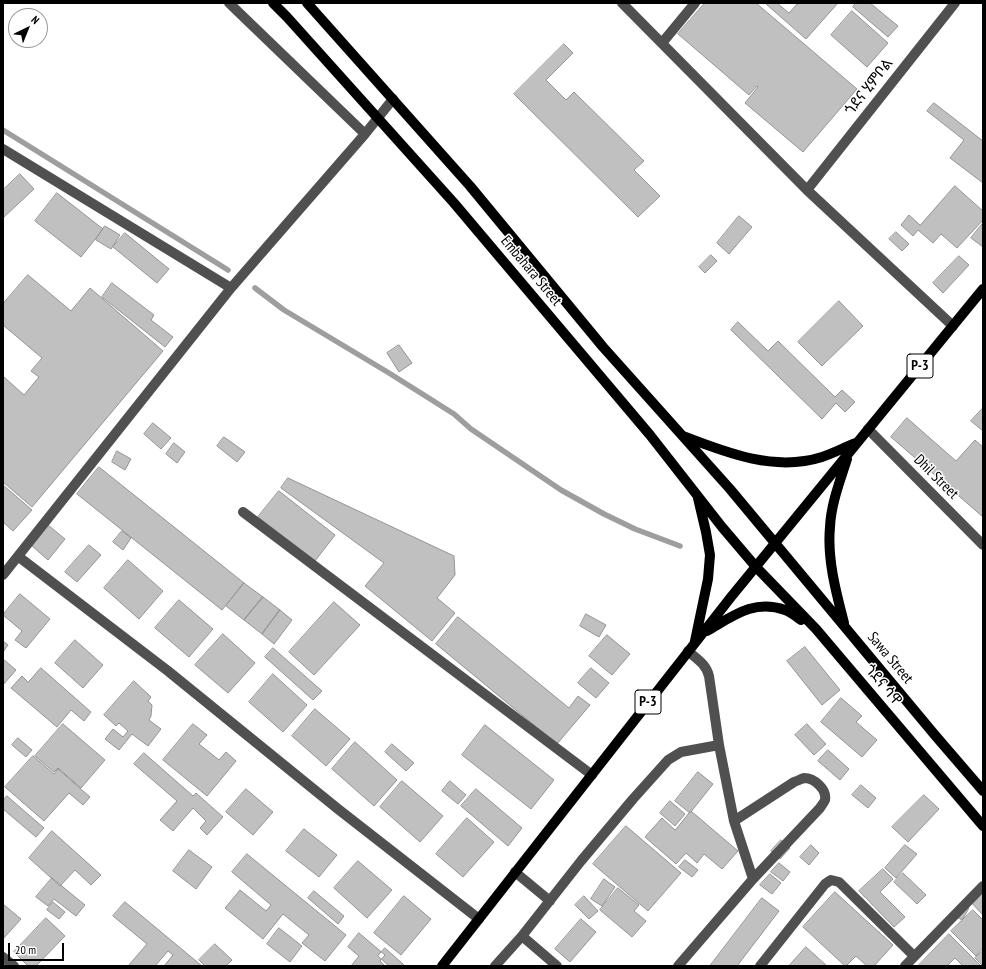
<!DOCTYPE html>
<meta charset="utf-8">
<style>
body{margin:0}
#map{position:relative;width:986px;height:969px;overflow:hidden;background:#fff;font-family:"PT Sans Narrow",sans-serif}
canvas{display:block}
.frame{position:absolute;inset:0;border:4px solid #000;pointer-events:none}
.north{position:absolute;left:8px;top:8px;width:40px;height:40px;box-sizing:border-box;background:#fff;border:1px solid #999;border-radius:50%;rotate:43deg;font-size:11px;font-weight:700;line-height:16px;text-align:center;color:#000}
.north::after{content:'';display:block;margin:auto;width:14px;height:18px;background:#000;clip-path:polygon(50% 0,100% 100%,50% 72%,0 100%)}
.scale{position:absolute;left:8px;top:943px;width:56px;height:18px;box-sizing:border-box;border:2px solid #000;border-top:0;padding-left:5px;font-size:12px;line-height:14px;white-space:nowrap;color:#000;-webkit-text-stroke:3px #fff;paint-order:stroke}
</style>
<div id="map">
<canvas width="986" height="969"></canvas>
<div class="frame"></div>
<div class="north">N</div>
<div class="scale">20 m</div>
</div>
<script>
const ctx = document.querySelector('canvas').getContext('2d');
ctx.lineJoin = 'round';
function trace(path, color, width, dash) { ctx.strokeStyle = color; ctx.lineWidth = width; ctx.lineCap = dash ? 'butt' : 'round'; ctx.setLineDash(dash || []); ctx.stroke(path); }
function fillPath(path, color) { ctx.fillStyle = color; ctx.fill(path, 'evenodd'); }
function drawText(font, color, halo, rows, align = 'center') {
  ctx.font = font + ' "PT Sans Narrow","Noto Sans Ethiopic",sans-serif'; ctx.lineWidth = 3; ctx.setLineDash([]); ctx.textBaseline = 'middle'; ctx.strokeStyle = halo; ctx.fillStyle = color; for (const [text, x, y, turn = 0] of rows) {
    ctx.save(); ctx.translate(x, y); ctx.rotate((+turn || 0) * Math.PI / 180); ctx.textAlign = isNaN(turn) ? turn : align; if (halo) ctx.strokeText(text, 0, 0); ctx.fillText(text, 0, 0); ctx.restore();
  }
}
const stream = new Path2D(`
 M3 130 228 270
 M255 288 284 310 389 373 454 414 471 429 561 490 604 514 635 529 680 546`);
const building = new Path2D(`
 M705 3H756L857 89 803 152 745 103 758 87 757 86 749 95 678 34Z
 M767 3H777L789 13 798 3H838L806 39 766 4Z
 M856 3H870L898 26 888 37 853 7Z
 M852 11 888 43 867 67 831 35Z
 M564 44 573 53 546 80 566 100 574 92 644 161 634 170 660 196 638 217 514 94Z
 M934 103 983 141V183L950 158 964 140 927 111Z
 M20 174 34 189 3 218V190Z
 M955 186 983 211V220L957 248 941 234 933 243 918 230 913 236 901 225 909 215 920 225Z
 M57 193 103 229 81 257 35 221Z
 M739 216 752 227 729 254 717 243Z
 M983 223V247L971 238Z
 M105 226 120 235 111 249 96 240Z
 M896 232 909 244 902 251 889 239Z
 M125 233 169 269 157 283 113 247Z
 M711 255 717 261 705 273 699 267Z
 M959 256 969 265 943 293 933 283Z
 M28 275 71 311 90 288 163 351 32 507 3 482V378L4 377 24 395 39 377 31 371 42 358 3 325V304Z
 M112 283 154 315 151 320 173 337 165 347 102 297Z
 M839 301 863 326 822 366 798 342Z
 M738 322 768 351 778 341 835 397 842 390 855 402 845 412 836 403 822 419 731 330Z
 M399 345 412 363 399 372 387 353Z
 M983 408V431L971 421Z
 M907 418 956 461 975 440 983 447V517L891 437Z
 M153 423 171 438 161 449 144 434Z
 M224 437 245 452 237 462 217 446Z
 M174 443 185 452 177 463 166 454Z
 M117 451 131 459 125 470 112 462Z
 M99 467 244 583 222 610 77 494Z
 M288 478 454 556 455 575 437 598 455 613 432 641 365 586 384 563 281 488Z
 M3 485 32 510 13 531 3 522Z
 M279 491 335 535 315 561 258 517Z
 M48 525 65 539 48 560 31 545Z
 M122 531 131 538 123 550 113 542Z
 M89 545 101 555 77 582 65 572Z
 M128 560 163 591 139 619 104 588Z
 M244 583 263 597 244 620 226 606Z
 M20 594 50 619 26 648 15 640 22 631 3 615Z
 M263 597 280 610 262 634 244 620Z
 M179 600 213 629 189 657 155 628Z
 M334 602 360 625 314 675 289 652Z
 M280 610 292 620 274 644 262 634Z
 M586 614 606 625 599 637 580 626Z
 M458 617 569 708 578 696 590 705 557 744 436 644Z
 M223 634 255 663 228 693 195 665Z
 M607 635 630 654 612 675 589 656Z
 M75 640 103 665 83 688 55 663Z
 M3 641 8 645 3 652Z
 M805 647 840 690 822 705 787 661Z
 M273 648 322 691 313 700 265 657Z
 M3 659 16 670 3 685Z
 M41 668 91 712 84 721 71 710 57 727 11 688 22 676 28 682Z
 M591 668 609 683 596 698 578 683Z
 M273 674 307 705 283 732 249 702Z
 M134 681 151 697 148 701 152 705 151 716 149 720 161 729 148 746 132 734 119 750 105 739 113 729 123 737 128 731 119 723 116 726 104 715Z
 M841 698 862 716 856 722 877 740 862 757 821 722Z
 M315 709 350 739 326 766 292 736Z
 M63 724 105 760 81 788 58 768 54 772 35 756Z
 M193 724 207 735 199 744 219 760 226 752 236 761 207 796 163 760Z
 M807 724 826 744 814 755 795 735Z
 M485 725 554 780 531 809 462 755Z
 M18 738 32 750 26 757 12 745Z
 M355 742 397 780 374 806 332 769Z
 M392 744 414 763 406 771 385 752Z
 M828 750 849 769 840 780 818 761Z
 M144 753 193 796 196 793 223 817 207 835 200 828 206 821 193 808 173 831 160 820 177 801 134 764Z
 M33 756 54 774 58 769 90 797 83 805 69 793 44 821 5 787Z
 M698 772 713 784 690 813 675 801Z
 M402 781 443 816 420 842 380 807Z
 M450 781 466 795 458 804 442 791Z
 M861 785 876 798 868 808 852 795Z
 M246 789 273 812 253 835 226 812Z
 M476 789 522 828 508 846 461 806Z
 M924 795 939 809 908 842 892 827Z
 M7 796 44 828 36 837 3 809V801Z
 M670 801 685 814 675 826 660 813Z
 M691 811 738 851 722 869 704 854 697 863 686 853 676 864 645 837 662 818 675 830Z
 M467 818 494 842 463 877 436 854Z
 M626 826 681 873 648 911 593 864Z
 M304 829 337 855 319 877 286 851Z
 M52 831 101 875 91 885 75 870 60 886 29 858Z
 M781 840 790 848 780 859 771 851Z
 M811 845 819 853 809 865 800 857Z
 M905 845 917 854 896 878 885 868Z
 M189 850 212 867 196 889 173 871Z
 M247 854 346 935 325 961 302 943 309 935 283 914 263 939 225 908 240 890 266 911 271 905 232 872Z
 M685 860 698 870 692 877 679 867Z
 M358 861 392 890 367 918 334 888Z
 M779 863 790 872 783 881 771 872Z
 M883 869 893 879 880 892 905 917 894 927 859 891Z
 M903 873 926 895 917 904 894 882Z
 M770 874 781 883 772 894 760 885Z
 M52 878 85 905 76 916 54 899 48 906 36 897Z
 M604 879 615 887 602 906 591 899Z
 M983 883V915L967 898Z
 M618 888 639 905 634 911 646 921 632 937 600 910Z
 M314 891 344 916 338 924 308 898Z
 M835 892 893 945 874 966H867L856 956 846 966H845L803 927Z
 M404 896 431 919 401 955 374 933Z
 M584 896 598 911 589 919 575 905Z
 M762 898 779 911 737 966H710Z
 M53 902 65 912 59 919 47 910Z
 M125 902 202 966H164L173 955 168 951 155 966H128L147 944 113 916Z
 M3 904 21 919 3 939Z
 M963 904 969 908 962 920 955 916Z
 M973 910 983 920V948L976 956 951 931Z
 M46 918 65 936 36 966H28L14 952Z
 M581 919 596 932 570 962 555 949Z
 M279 928 302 946 290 962 267 944Z
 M359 933 385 955 380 961 385 966H351L359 956 348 947Z
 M949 934 981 966H963L955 958 947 966H918Z
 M215 944 232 960 226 966H205L199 960Z
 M806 947 827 966H789Z
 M385 948 404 965 403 966H389L378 956Z
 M983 951V966L975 958Z`);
const minor = new Path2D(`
 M229 3 365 134
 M622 3 807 190 953 326
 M662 43 695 3
 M3 149 231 288
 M807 190 955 3
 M868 429 983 545
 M243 512 592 775
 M19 557 168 671 338 809 479 919
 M3 575 231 288 365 134 393 99
 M688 651C697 659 706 664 709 676L719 745 734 821 753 879
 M515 872 550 901
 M522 936 557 966
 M3 957 14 966
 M495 966 522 936 581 861 633 799 668 760 681 752 719 745
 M678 966 753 879 820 808C821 806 824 803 825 800 827 789 814 778 804 778 801 779 797 781 794 782L734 821
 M760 966 825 884 831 880 839 882 914 956
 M905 966 983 886`);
const major = new Path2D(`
 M273 3 287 17 454 203 650 435 722 527 756 567 816 629 983 826
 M307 3 470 186 603 347 730 489 934 734 983 791
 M683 436C727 453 775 472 822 457 834 453 845 447 856 443
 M844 623C836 592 827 559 830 527 831 504 840 481 847 459
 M707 631C733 616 754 599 785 610 791 612 797 617 801 620
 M695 641 708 579 710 555 706 532 698 498
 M442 966 731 597 983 289`);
const shields = [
 [920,366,26],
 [648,702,26]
];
const shieldNames = [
 ["P-3",920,366],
 ["P-3",648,702]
];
const streetNames = [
 ["ጎደና ሂምቦል",869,87,-52],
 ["Embahara Street",531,271,50],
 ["Dhil Street",936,477,45],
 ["Sawa Street",890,658,50],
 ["ጎደና ሳዋ",883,685,50]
];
trace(stream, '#9e9e9e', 5.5);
fillPath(building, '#c0c0c0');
trace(building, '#949494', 1);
trace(minor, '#505050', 10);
trace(major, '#000', 10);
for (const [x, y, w] of shields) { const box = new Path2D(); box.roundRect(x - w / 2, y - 12, w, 24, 3); ctx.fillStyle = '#fff'; ctx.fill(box); trace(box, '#000', 1); }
drawText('bold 14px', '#000', null, shieldNames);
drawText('15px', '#000', '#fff', streetNames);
</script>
